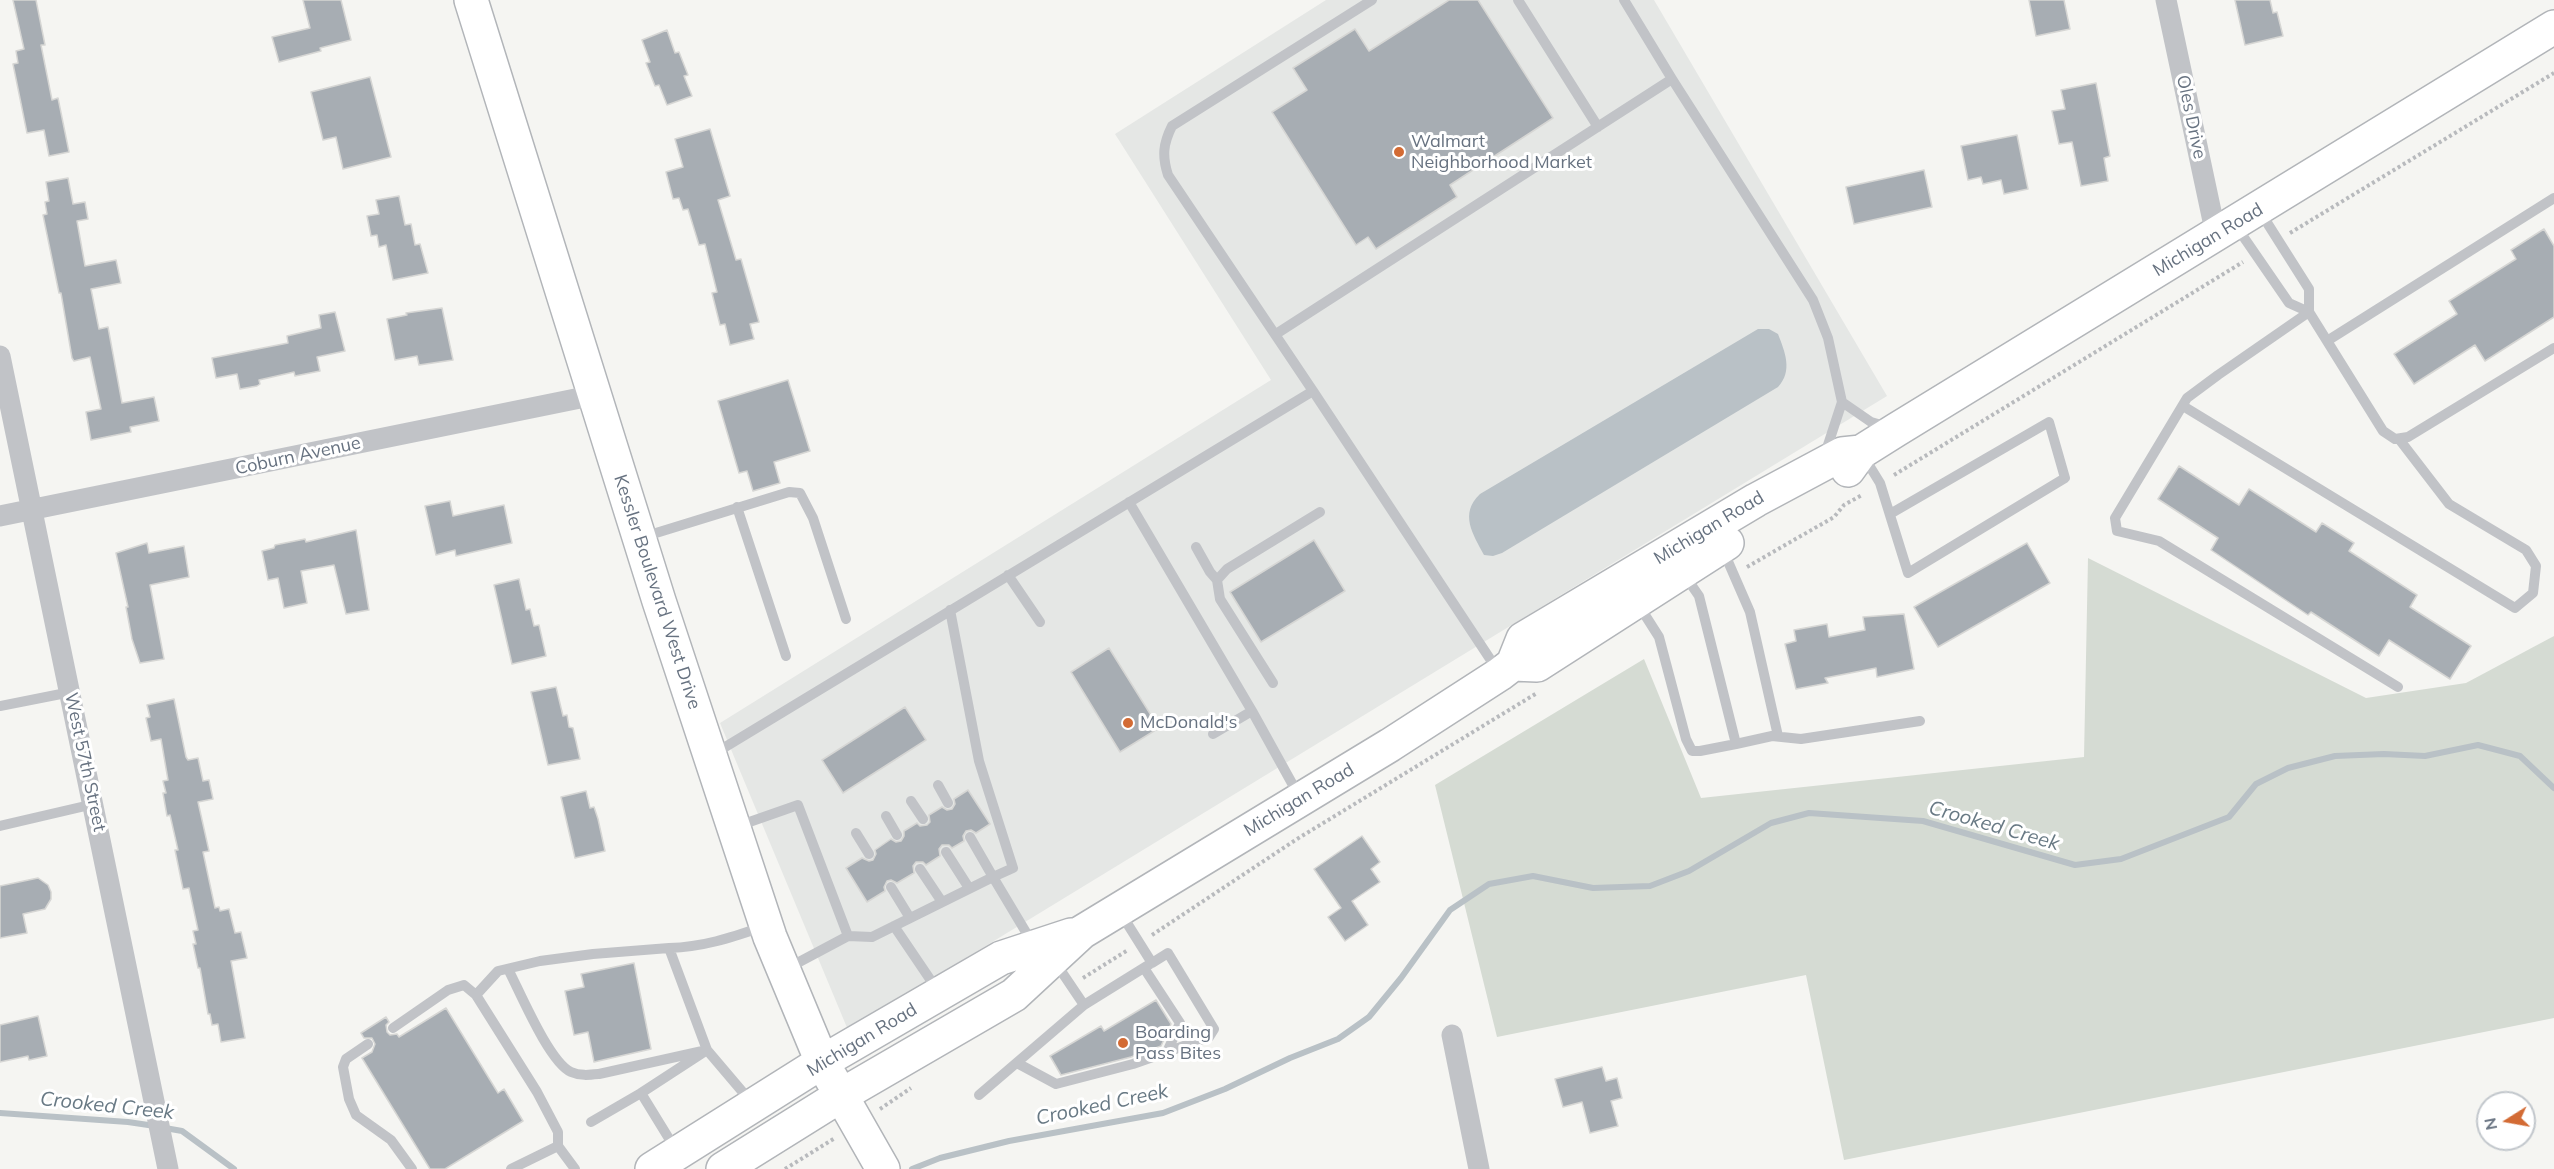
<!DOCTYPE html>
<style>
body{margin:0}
#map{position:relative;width:2554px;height:1169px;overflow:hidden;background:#f5f5f2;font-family:Mulish,sans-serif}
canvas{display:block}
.north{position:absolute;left:2476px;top:1091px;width:60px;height:60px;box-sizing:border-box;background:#fff;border:2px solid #c2c7cc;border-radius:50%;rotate:259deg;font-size:16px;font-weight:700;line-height:24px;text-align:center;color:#677280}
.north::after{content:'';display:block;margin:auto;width:21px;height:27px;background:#d36b34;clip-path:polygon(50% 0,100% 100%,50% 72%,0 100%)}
</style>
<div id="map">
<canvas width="2554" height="1169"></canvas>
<div class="north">N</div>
</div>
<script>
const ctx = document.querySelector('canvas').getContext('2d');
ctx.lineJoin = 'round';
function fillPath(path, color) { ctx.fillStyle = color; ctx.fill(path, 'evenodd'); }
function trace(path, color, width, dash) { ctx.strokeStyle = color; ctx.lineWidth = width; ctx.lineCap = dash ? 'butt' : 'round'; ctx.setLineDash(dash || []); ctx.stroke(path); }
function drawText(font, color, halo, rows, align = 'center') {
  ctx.font = font + ' Mulish,sans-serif'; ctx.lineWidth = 6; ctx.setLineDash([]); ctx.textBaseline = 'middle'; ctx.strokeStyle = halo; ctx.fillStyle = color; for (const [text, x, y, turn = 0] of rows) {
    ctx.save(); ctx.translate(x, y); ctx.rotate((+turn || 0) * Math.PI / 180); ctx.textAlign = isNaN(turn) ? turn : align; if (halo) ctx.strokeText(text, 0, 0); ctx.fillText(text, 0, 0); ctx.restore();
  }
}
const built = new Path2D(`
 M1326 0H1654L1887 396 848 1030 720 723 1271 380 1115 134Z`);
const green = new Path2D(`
 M2088 558 2366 698 2466 683 2554 636V1018L1844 1160 1806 975 1497 1037 1435 785 1644 659 1701 798 2084 757Z`);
const water = new Path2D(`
 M1758 329H1769L1778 334C1785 352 1793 371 1778 387L1502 553 1493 556 1484 555C1473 534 1459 514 1480 494Z`);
const stream = new Path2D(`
 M0 1113 128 1122 155 1126
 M165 1128 182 1131 234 1169
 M912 1169 940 1158 1009 1141 1163 1113 1225 1089 1290 1058 1338 1039 1369 1017 1401 978 1450 910 1489 884 1533 876 1593 888 1650 886 1689 871 1771 823 1809 813 1923 821 2075 865 2121 859 2229 817 2256 784 2288 768 2335 756 2384 754 2425 756 2478 745 2520 756 2554 788`);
const building = new Path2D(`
 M13 0H36L45 45H41L52 100 58 98 69 152 49 156 44 130 27 133 13 64 18 63 16 51 24 49Z
 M303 0H341L351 40 320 48 321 51 279 62 272 37 310 28Z
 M1449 0H1478L1553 118 1450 185 1457 197 1376 249 1368 237 1356 245 1272 112 1307 90 1293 68 1355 29 1369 51Z
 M2029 0H2064L2070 29 2036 36Z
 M2235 0H2270L2273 13 2277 12 2283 36 2245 45Z
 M667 30 675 53 679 52 688 75 684 76 692 96 667 105 659 85 655 86 646 63 650 62 642 40Z
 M370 77 391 157 343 169 336 137 323 140 311 92Z
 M2096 83 2110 156 2104 158 2108 181 2081 186 2072 142 2059 144 2052 111 2065 109 2061 90Z
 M710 129 730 196 718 200 736 260 741 259 759 322 750 324 754 339 730 345 725 324 720 325 712 293 717 292 705 244 699 245 688 209 683 210 679 198 673 199 666 172 683 167 675 139Z
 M2017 135 2028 189 2004 194 2001 180 1983 184 1981 177 1968 180 1961 146Z
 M1924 170 1932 207 1854 224 1846 187Z
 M68 178 73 204 85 202 88 219 77 221 85 266 116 260 121 283 91 289 99 329 108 327 122 403 154 397 159 421 130 427 131 432 91 440 86 412 101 409 90 357 74 361 72 358 61 293H59L43 215 47 214 45 202 49 201 46 182Z
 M399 196 405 225 411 224 415 245 420 244 428 273 393 280 386 245 379 247 377 235 371 236 367 216 379 214 376 200Z
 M2544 229 2554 246V317L2485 361 2475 345 2414 384 2394 354 2457 314 2449 301 2516 259 2511 250Z
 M442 308 453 360 419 365 417 356 395 360 387 319 407 315 406 313Z
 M335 312 345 351 317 357 320 371 295 376 294 372 259 380 260 384 257 386 240 389 237 374 216 378 212 358 288 343 287 336 321 328 319 315Z
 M788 380 810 451 774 462 780 483 753 491 747 471 739 473 718 401Z
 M2179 466 2239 505 2249 489 2316 532 2322 523 2354 543 2349 551 2417 595 2410 607 2471 646 2450 679 2389 640 2379 656 2311 612 2308 615 2211 550 2218 538 2158 499Z
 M450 501 453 516 504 505 512 543 456 556 455 550 436 555 425 506Z
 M356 530 369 610 346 614 334 565 301 571 307 603 284 608 278 578 268 580 262 551 274 548 275 545 305 539 306 542Z
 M1314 540 1345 591 1261 642 1230 592Z
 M147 543 149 553 184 546 189 577 150 585 164 659 140 663 132 639 126 607H128L116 553Z
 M2027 543 2050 583 1938 647 1914 607Z
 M519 579 526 610 530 609 534 626 539 625 546 656 512 664 494 585Z
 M1904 614 1914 669 1877 677 1876 668 1825 678 1828 683 1796 689 1785 644 1796 641 1794 630 1827 624 1829 637 1865 630 1863 617Z
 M1109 648 1159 728 1120 752 1071 672Z
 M556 687 563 716 567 715 569 727 573 728 580 759 548 765 531 692Z
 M174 699 186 757 188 760 198 758 203 781 209 780 213 799 198 802 209 851 203 852 215 908 219 907 220 911 229 909 235 933 241 932 247 958 231 961 245 1038 221 1042 218 1024 212 1025 210 1014H208L200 968H198L193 944H196L193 931 198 930 189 888 183 889 175 850H178L170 815 167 816 163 793H166L163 781 168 780 161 739 151 741 146 718 150 717 147 705Z
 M905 707 926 740 843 793 822 760Z
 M968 790 990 824 976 833 971 830 966 831 963 836 964 841 952 848 949 845H942L939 849 940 856 926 865 923 862H916L913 866 914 873 897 883 891 880 887 881 884 887 885 891 867 902 846 868 862 858 869 861 873 860 876 854 875 850 891 839 896 842 901 841 904 836V831L917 823 920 826 927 825 930 822 929 815 942 807 947 810 952 809 955 804 954 799Z
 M586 791 590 808 594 807 598 819 605 851 575 858 561 797Z
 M1362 836 1380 862 1371 869 1380 882 1352 901 1368 925 1345 941 1328 917 1341 908 1314 869Z
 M38 878 48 885 51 892V899L45 909 23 914 27 933 0 938V886Z
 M634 963 651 1049 594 1062 588 1032 574 1035 565 991 584 987 581 974Z
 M1156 1000 1171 1024 1161 1046 1131 1057 1061 1075 1050 1056 1101 1026 1104 1031Z
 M446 1008 498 1093 504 1089 523 1121 445 1169H430L362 1058 372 1052 375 1044 372 1038H364L361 1033 386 1017 389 1022 386 1025 387 1032 390 1035 397 1034 399 1037Z
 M38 1016 47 1056 29 1060 28 1056 0 1062V1025Z
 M1602 1067 1606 1081 1617 1078 1622 1098 1611 1101 1618 1126 1590 1133 1582 1102 1563 1107 1555 1079Z`);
const path = new Path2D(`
 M2290 233 2554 73
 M1894 475 2243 262
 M1747 567 1834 517 1844 505 1862 495
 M1152 935 1297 839 1537 693
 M1083 978 1128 950
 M880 1109 911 1088
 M785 1169 835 1138`);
const service = new Path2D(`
 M1518 0 1598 127
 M1624 0 1672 79 1813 300 1828 338 1842 402 1825 454
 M2236 226 2289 303 2309 312V289L2259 210
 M1276 334 1672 79
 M2327 341 2554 198
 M1313 391 1168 175C1162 156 1163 144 1172 126L1372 0
 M1842 402 1871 422 1888 427
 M2183 406 2515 608 2533 593 2536 566 2526 550 2449 504 2399 439
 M1864 457 1880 483 1908 573 2065 478 2049 422 1890 514
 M1129 502 1252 711 1299 796
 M737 507 786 656
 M643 537 789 492 800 493 813 518 846 619
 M1196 547 1210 572 1217 580
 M1723 550 1750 612 1778 736
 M1008 575 1040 622
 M1638 604 1659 637 1686 739 1692 751H1700L1736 744 1699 596 1683 573
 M950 610 979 761 1013 868 993 877 970 837
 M1273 683 1220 599 1217 580 1227 569 1320 512
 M2398 687 2159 541 2117 531 2115 518 2187 398 2218 375 2309 312 2383 431 2395 439 2408 437 2554 348
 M0 706 71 692
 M1213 734 1252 711
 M1736 744 1772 736 1801 739 1920 721
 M712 755 1313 391 1498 671
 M938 785 948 803
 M911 801 923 819
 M886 816 897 835
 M0 826 94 804
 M738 826 798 805 848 936
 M856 833 869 854
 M946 852 969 888
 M920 869 942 902
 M891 887 910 918
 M1120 912 1152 963 1168 953 1214 1029 1209 1037 1167 1052
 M894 926 938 991
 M669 948C703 947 730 938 762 927
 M1055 962 1084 1005 1150 964
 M786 969 848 936 872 937 993 877 1033 944
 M476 995 498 971 540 961 593 954 669 948 707 1050 599 1074C589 1075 580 1076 571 1072 549 1062 520 992 508 969
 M393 1028 448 990 464 985 476 995 537 1092 558 1132V1146
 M368 1044 346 1059 343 1067 349 1099 356 1115 391 1140 412 1169
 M1017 1063 1056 1084 1133 1064 1167 1052 1180 1023 1144 968
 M979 1095 1084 1005
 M591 1122 641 1093
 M676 1150 641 1093 707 1050 752 1103
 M511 1169 558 1146 575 1169`);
const minor = new Path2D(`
 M2166 0 2216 235
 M0 356 168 1169
 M0 516 595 395
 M1452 1035 1479 1169`);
const primary = new Path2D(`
 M471 0 659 601 770 937 822 1062 883 1169
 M1848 470 1861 452 1896 430 2554 27
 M1513 664 1537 665 1727 543
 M652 1169 822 1062 1001 958 1071 935
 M723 1169 840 1096 1014 995 1082 932 1390 745 1500 674 1513 664 1523 639 1756 500 1842 454 1861 452`);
const markers = [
 [1399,152,6,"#d36b34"],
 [1128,723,6,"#d36b34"],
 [1123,1043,6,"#d36b34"]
];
const streetNames = [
 ["Oles Drive",2191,117,78],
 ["Michigan Road",2208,240,-31],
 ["Coburn Avenue",298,456,-12],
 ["Michigan Road",1709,528,-31],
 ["Kessler Boulevard West Drive",657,592,72],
 ["West 57th Street",85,762,78],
 ["Michigan Road",1299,800,-31],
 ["Michigan Road",862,1040,-31]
];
const poiNames = [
 ["Walmart",1411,142],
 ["Neighborhood Market",1411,163],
 ["McDonald's",1140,723],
 ["Boarding",1135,1033],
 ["Pass Bites",1135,1054]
];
const waterNames = [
 ["Crooked Creek",1994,826,16],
 ["Crooked Creek",1102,1105,-12],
 ["Crooked Creek",107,1106,6]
];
fillPath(built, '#e5e7e5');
fillPath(green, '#d5dbd3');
fillPath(water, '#b9c1c6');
trace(stream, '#b9c1c6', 6);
fillPath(building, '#a7adb3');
trace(building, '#d6d6d4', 1.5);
trace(primary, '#b2b5b9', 36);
trace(path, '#b8babd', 4, [3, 3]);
trace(service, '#c1c3c7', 10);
trace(minor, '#c1c3c7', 21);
trace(primary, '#fff', 33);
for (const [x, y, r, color] of markers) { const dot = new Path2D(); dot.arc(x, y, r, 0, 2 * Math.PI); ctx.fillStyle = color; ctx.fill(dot); trace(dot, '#fff', 2); }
drawText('18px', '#677280', '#fff', streetNames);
drawText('18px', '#677280', '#fff', poiNames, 'left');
drawText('italic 20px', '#687984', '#fff', waterNames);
</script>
